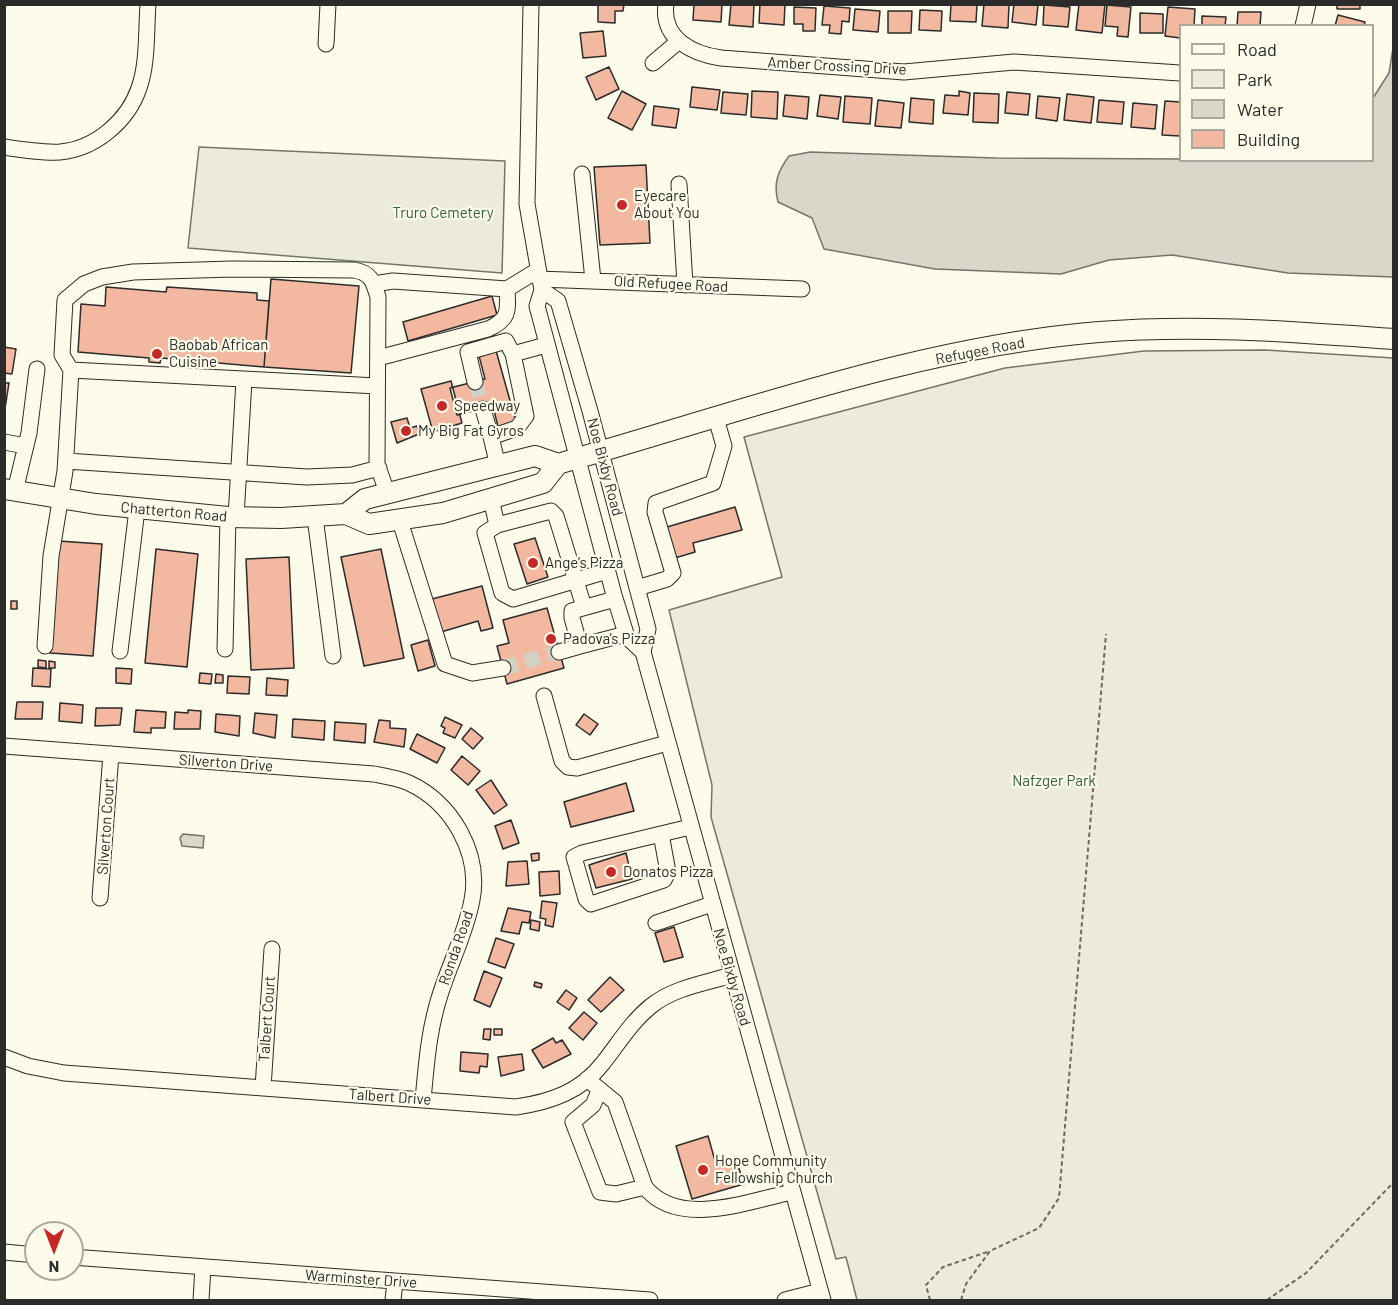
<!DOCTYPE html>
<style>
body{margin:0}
#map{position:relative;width:1398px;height:1305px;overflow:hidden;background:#fdfbea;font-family:Barlow,sans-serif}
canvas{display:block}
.frame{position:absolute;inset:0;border:6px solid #2b2b2b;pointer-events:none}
.legend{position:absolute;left:1179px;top:24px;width:195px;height:138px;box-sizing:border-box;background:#fdfbea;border:2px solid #a9a89e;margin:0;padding:8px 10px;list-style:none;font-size:18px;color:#2b2b2b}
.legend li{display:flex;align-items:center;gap:12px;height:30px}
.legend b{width:30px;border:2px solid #a9a89e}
.north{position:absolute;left:24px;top:1221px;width:60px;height:60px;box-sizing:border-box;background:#fdfbea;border:2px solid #a9a89e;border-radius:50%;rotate:180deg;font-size:16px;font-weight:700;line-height:24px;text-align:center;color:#2b2b2b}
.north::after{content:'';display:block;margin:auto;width:21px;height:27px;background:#c62828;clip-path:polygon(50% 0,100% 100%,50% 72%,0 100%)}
</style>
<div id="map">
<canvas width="1398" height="1305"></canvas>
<div class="frame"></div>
<ul class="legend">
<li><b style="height:8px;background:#fdfbea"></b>Road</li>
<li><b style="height:16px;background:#ecebdb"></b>Park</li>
<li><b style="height:16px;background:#d8d7c9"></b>Water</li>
<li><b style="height:16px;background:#f2b8a0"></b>Building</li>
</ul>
<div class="north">N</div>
</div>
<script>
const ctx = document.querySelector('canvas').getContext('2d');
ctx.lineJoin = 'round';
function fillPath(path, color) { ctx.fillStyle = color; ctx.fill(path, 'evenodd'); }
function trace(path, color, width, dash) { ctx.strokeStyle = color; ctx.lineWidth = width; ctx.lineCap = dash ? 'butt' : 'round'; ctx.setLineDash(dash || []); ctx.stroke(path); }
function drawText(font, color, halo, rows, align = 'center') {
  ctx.font = font + ' Barlow,sans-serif'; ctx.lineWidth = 4.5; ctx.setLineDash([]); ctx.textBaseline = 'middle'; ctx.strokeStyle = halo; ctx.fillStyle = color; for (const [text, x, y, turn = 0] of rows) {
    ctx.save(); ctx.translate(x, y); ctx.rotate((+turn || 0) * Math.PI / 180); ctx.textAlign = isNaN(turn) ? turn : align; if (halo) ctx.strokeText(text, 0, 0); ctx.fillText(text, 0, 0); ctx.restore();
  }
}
const green = new Path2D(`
 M199 147 505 161 502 273 188 248Z
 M1265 350 1393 358V1300H857L846 1257 836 1259 711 817 712 785 669 610 782 577 744 437 1005 368 1144 351Z`);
const water = new Path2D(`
 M1393 48V277L1288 273 1172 255 1109 260 1061 274 935 269 824 249 812 218 778 202C773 183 778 171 789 156L810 152 996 158 1372 160 1373 98 1389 73Z
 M183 834 204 836 203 848 182 846 180 838Z`);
const building = new Path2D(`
 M598 4H624L623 11H615V23L598 22Z
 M694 4H722L721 22 693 20Z
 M731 4H754L753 27 729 25Z
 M760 4H785L784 25 759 23Z
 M951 4H977L976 22 950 21Z
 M984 4H1009L1008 28 982 26Z
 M1014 4 1038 5 1036 25 1012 22Z
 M1079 4H1105L1102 33 1076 30Z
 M1337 4H1360V9H1337Z
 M1044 5 1070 7 1068 27 1043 25Z
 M1107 5 1131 7 1128 37 1117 36 1118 27 1105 26Z
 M824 6 850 8 849 22 842 21 841 34 829 33 830 25H822Z
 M794 7 816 8 815 31H803V24H794Z
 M1168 7 1195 9 1194 26H1180V38L1165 36Z
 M855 9 880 11 878 32 853 30Z
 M920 10 942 11 941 31 919 30Z
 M888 11H912L911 33H888Z
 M1238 12H1261L1260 26H1237Z
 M1140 13 1163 14V33H1140Z
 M1338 15 1365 22 1364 26H1335Z
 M1202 16 1226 17 1225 26H1202Z
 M603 31 606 56 583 58 580 33Z
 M609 67 619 89 596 100 586 77Z
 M692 87 720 90 717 110 690 107Z
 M622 91 646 104 632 130 608 118Z
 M752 91 778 92 777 119 751 117Z
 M959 91 970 93 968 115 943 113 945 95 959 96Z
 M723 92 748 94 746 115 721 113Z
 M1007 92 1030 94 1028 115 1005 113Z
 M974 93 999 94 998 123 973 122Z
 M1067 94 1094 97 1091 123 1064 120Z
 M785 95 809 97 807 119 783 116Z
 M820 95 841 97 838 119 817 116Z
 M845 96 872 98 870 124 843 122Z
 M1038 96 1060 98 1057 121 1036 118Z
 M911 98 934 100 933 124 909 122Z
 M878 100 904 103 901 128 875 126Z
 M1099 100 1124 102 1122 124 1097 122Z
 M1165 101 1180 102V136L1162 135Z
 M1133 103 1157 105 1155 129 1131 127Z
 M654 106 679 109 676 128 652 125Z
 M646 165 650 243 600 245 594 167Z
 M271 279 359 286 351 373 264 367Z
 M106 287 166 292 167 287 257 293V300L269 301 264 367 161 358 160 363 149 362V358L78 352 81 304 105 306Z
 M492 296 497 315 408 341 403 322Z
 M4 347 16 349 12 374 4 373Z
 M495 347 516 422 498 427 493 406 457 415 450 388 485 379 478 352Z
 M451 381 462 423 433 432 421 389Z
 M4 383H9L4 415Z
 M407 418 410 428 417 426 419 434 397 443 391 422Z
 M735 507 742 530 693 543 695 552 675 558 667 527Z
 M535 538 548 577 527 584 514 544Z
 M59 541 102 544 93 656 50 653Z
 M156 549 198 554 187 667 145 663Z
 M381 549 404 658 364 666 341 557Z
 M289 557 294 668 251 670 246 559Z
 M482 586 493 628 481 631 478 621 441 632 432 599Z
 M11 601H17V609H11Z
 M547 608 564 668 507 684 497 646 509 643 503 620Z
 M428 640 435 666 418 671 411 645Z
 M38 660 46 661V668L38 667Z
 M49 661 55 662V668H49Z
 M33 668 51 669 50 687 32 686Z
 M116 668 132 669 131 684 116 683Z
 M200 673 212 674 211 684 199 683Z
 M216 674 223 675V683H215Z
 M228 676 250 677 249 694 227 693Z
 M267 678 288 680 287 696 266 695Z
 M17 702H43L42 719H15Z
 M60 703 83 705 82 723 59 721Z
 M96 708H122L120 725 95 726Z
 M136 710 166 712 165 728H151V733L134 732Z
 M188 710 201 711 200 729H174L175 712 188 713Z
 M255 713 277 715 275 738 253 733Z
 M216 714 240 716 239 736 215 732Z
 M584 714 598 724 590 735 576 725Z
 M445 717 462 725 455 738 443 733 445 728 441 726Z
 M293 719 325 721 324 740 292 737Z
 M379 720 390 721V728L406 729 404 747 374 742Z
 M335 722 366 724 365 743 334 740Z
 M471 728 483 738 473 749 462 739Z
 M417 734 445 748 437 763 410 749Z
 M462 756 480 771 468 785 451 770Z
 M491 780 507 805 494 814 476 790Z
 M626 783 634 811 571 827 564 802Z
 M511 820 519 843 503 849 495 826Z
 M539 853V860L532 861 531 854Z
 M626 853 632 879 596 888 589 865Z
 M527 861 529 884 506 886 508 862Z
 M559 871 560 894 540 896 539 872Z
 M542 901 557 903 553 927 545 925 546 919 540 918Z
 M508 908 531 912 529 923 522 922 519 934 501 931Z
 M531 920 540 922 539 931 530 929Z
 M674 927 683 957 664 962 655 933Z
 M496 938 514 944 505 968 488 962Z
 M484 971 502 978 490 1007 474 1000Z
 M610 977 624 990 601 1012 588 1000Z
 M535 982 542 984 541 988 534 986Z
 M566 990 577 998 569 1010 557 1002Z
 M584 1012 597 1023 583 1040 569 1028Z
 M484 1029H491L490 1040 483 1039Z
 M494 1029H502V1035H494Z
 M553 1038 556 1043 562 1040 571 1054 543 1068 532 1050Z
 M461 1052 488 1054 487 1067 480 1066 479 1073 460 1071Z
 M522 1054 524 1070 501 1076 498 1057Z
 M708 1136 716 1164 736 1159 744 1184 692 1199 676 1146Z`);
const minorTunnel = new Path2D(`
 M475 382 483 409
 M503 668 559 652`);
const path = new Path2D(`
 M930 1300 926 1285 943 1267 990 1251
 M961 1300 966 1284 990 1251 1039 1228 1059 1198 1106 634
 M1267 1300 1306 1273 1394 1182`);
const minor = new Path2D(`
 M531 4 527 204 542 290 537 306 614 595 627 637 643 652
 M666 4C661 39 693 54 721 58L904 72 1014 62 1180 73
 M1303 26 1308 4
 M326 44 328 4
 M653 63 679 41
 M4 147C23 150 42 153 60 152 95 149 128 121 139 88 148 63 146 31 148 4
 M582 174 593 280
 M679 184 685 285
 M539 279 802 289
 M374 284 393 281 507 289 538 270
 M542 290 558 301 590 411 648 629 643 652 823 1300
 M378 358 488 329C510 319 508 311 507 289
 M71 370 377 386
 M475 382 468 352 506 341 513 354
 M483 409 491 437
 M4 442 26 446
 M66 461 307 477 352 475 379 468
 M498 466 491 437 517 428 526 416 513 354 546 345
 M15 491 29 433 37 369
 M491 499 497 525 485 533 502 593 513 599 607 571
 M236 517 244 380
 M315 517 333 656
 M400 521 445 664 472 673 503 668
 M497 525 551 511 556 516 584 607
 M637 588 667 579 673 573 655 512 656 503 713 483 724 446 716 418
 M615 599 572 611V618L580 646 626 634
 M45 646 51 556 65 471 71 370 62 355 65 300 84 284 102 277 133 272 232 269 354 270C371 273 373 281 378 297L377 464 388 495
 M225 649 228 517
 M120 651 137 509
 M559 652 580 646
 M544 696 562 761 568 767 577 768 667 743
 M4 746 374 774C385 776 398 778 409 783 452 803 481 853 472 900 465 938 445 972 436 1009 428 1039 426 1069 423 1100
 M661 834 668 872 664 880 591 904 586 899 574 857 582 853 690 827
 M100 898 111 754
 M656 923 712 904
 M4 1057 28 1066 64 1073 516 1107C550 1102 581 1092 603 1063 619 1043 631 1022 651 1006 673 988 705 983 732 975
 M587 1079 615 1102 645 1187C678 1229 749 1201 792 1192
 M263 1088 272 949
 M599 1091 593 1105 573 1122 600 1192 616 1194 645 1187
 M4 1252 36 1255
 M72 1257 650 1300
 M201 1300 203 1267
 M393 1300 395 1282
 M785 1300 820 1291`);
const major = new Path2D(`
 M4 489 96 504 228 517 281 518 346 514 369 524 443 513 543 483 558 464 578 458C746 410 924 346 1099 332 1197 324 1295 332 1394 339
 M346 514 365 499 535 456 558 464`);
const markers = [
 [622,205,6,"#c62828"],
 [157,354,6,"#c62828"],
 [442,406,6,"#c62828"],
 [406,431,6,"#c62828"],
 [533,563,6,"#c62828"],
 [551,639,6,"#c62828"],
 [611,872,6,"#c62828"],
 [703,1170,6,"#c62828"]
];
const streetNames = [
 ["Amber Crossing Drive",837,66,3],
 ["Old Refugee Road",671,284,3],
 ["Refugee Road",980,351,-11],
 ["Noe Bixby Road",605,467,75],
 ["Chatterton Road",174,512,5],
 ["Silverton Drive",226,763,4],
 ["Silverton Court",106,826,-86],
 ["Ronda Road",456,948,-71],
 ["Noe Bixby Road",732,977,74],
 ["Talbert Court",267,1019,-86],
 ["Talbert Drive",390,1097,4],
 ["Warminster Drive",361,1279,4]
];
const poiNames = [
 ["Eyecare",634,196],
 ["About You",634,213],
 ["Baobab African",169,345],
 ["Cuisine",169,362],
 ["Speedway",454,406],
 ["My Big Fat Gyros",418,431],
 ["Ange's Pizza",545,563],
 ["Padova's Pizza",563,639],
 ["Donatos Pizza",623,872],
 ["Hope Community",715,1161],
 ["Fellowship Church",715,1178]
];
const parkNames = [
 ["Truro Cemetery",443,213],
 ["Nafzger Park",1054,781]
];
fillPath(green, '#ecebdb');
trace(green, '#74746e', 1.5);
fillPath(water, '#d8d7c9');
trace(water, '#74746e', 1.5);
fillPath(building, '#f2b8a0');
trace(building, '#2b2b2b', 1.5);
trace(minorTunnel, '#d3d1c4', 15, [15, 8]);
trace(minor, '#2b2b2b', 17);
trace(major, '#2b2b2b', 22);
trace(path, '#6a6964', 2, [4.5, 3]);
trace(minor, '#fdfbea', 15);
trace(major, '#fdfbea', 20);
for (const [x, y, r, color] of markers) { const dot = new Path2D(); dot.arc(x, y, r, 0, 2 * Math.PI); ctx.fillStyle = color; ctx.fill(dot); trace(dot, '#fdfbea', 2); }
drawText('15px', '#2b2b2b', '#fdfbea', streetNames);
drawText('15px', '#2b2b2b', '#fdfbea', poiNames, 'left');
drawText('15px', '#34623c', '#fdfbea', parkNames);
</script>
